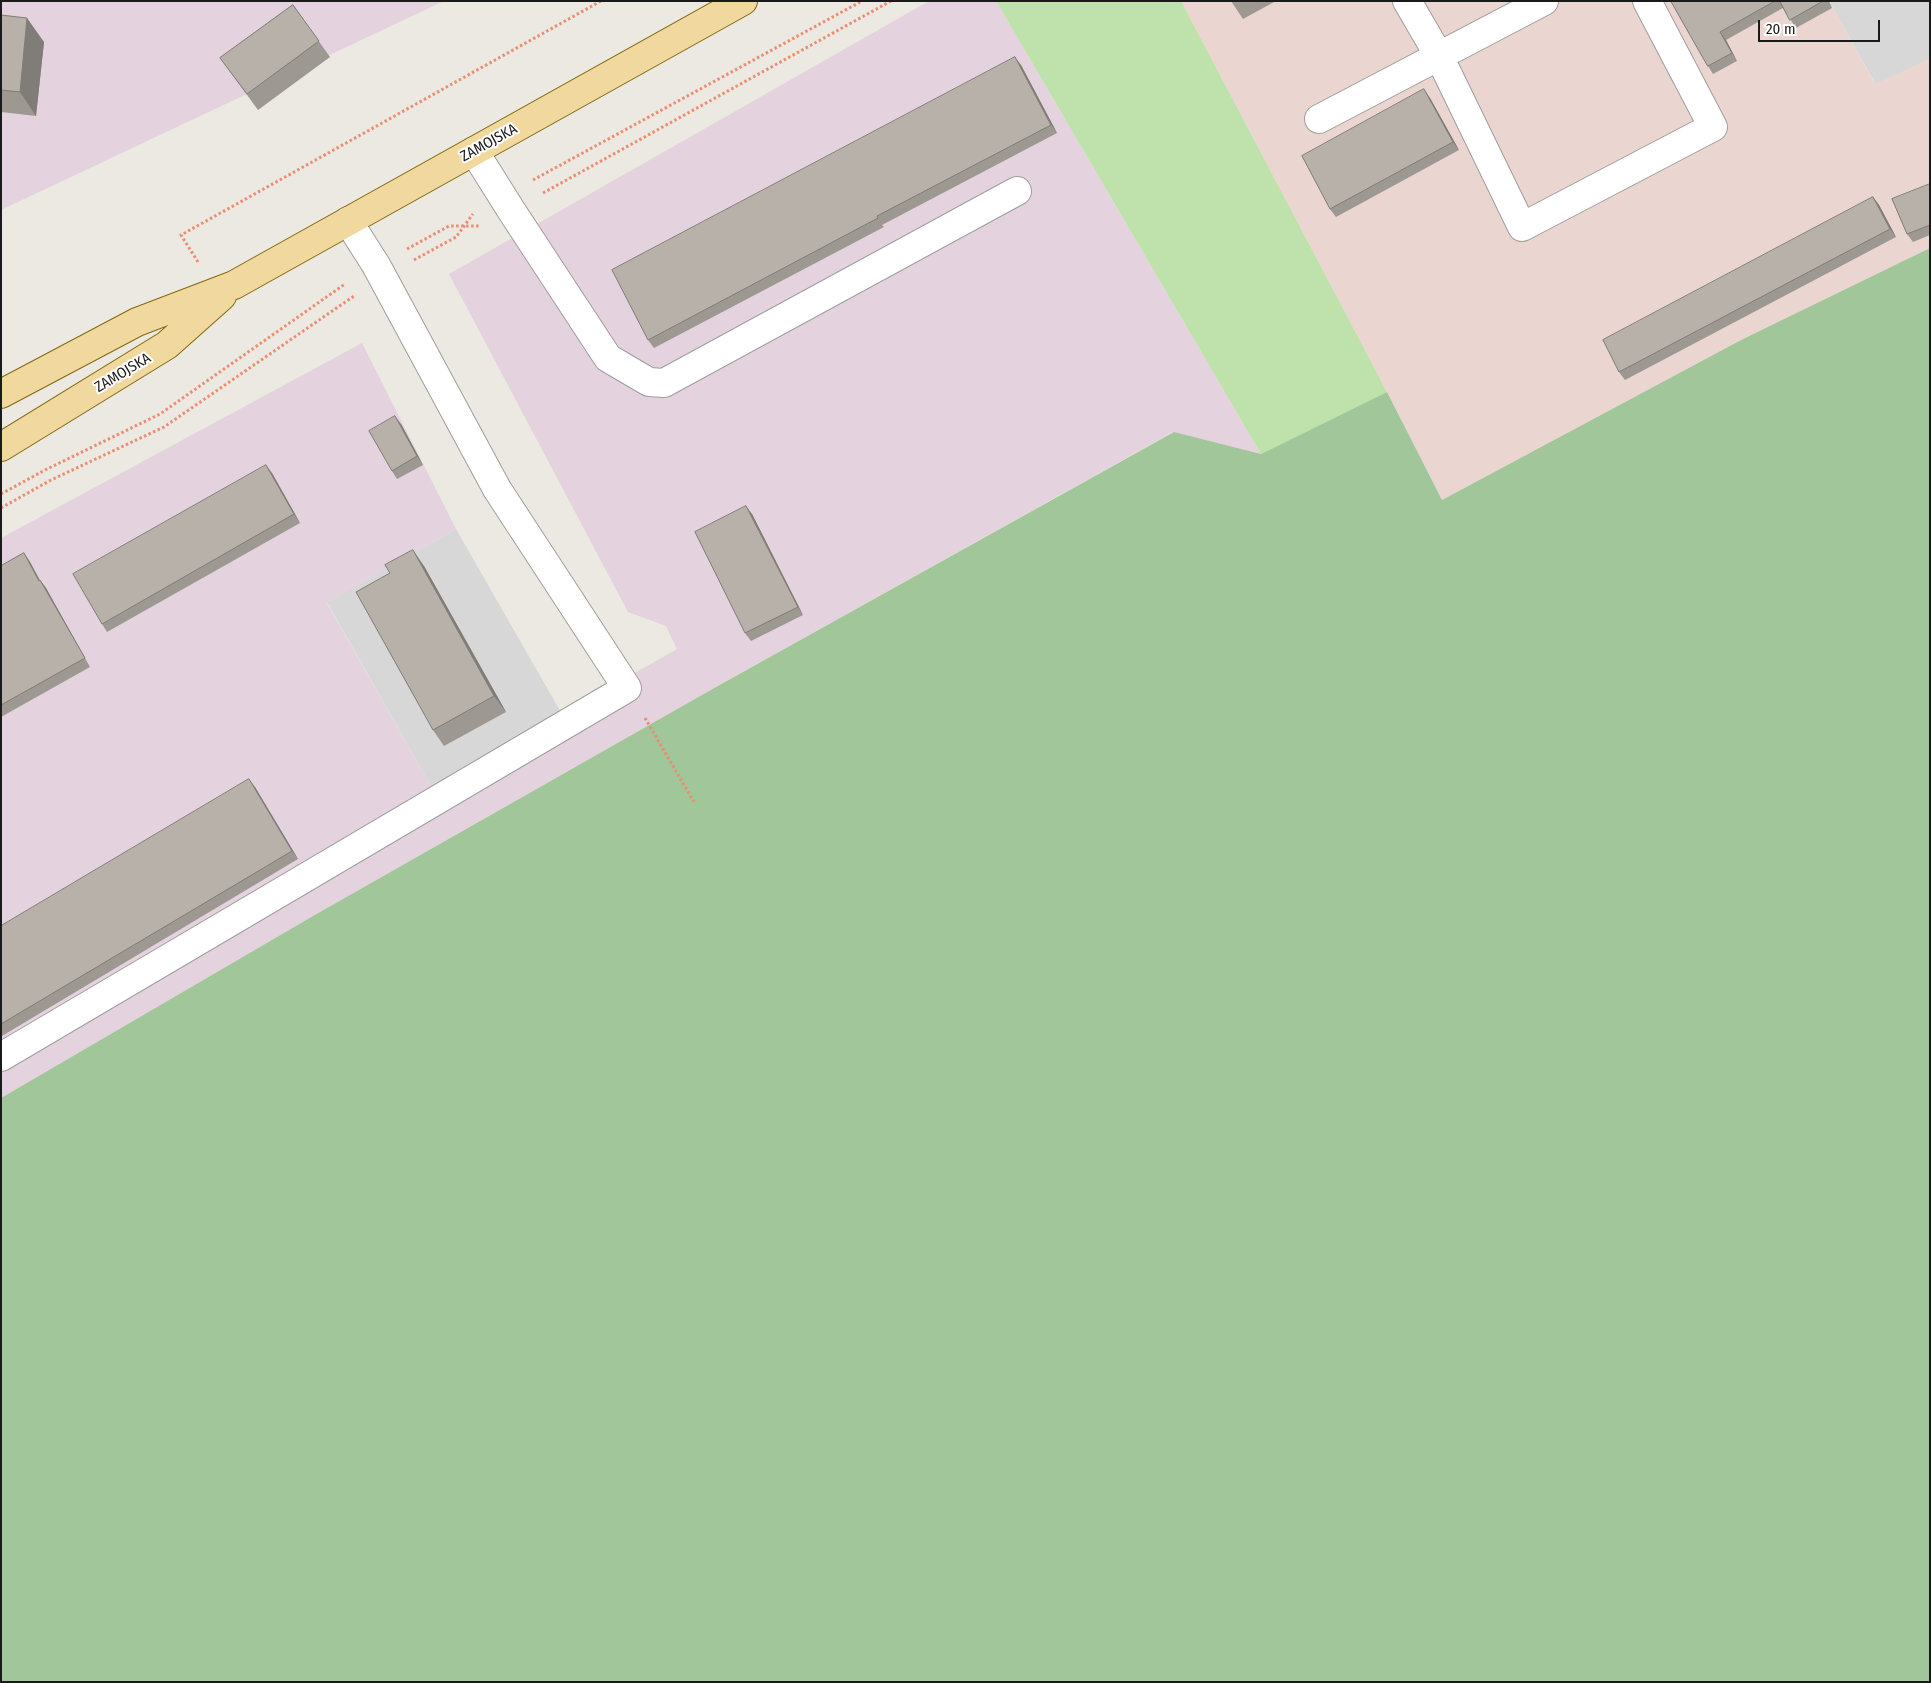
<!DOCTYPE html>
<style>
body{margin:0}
#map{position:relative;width:1931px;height:1683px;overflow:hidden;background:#ebe9e1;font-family:"Fira Sans Condensed",sans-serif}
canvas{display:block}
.frame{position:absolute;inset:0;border:2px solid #1a1a1a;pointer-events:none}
.scale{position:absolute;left:1758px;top:20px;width:122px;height:22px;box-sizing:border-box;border:2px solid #1a1a1a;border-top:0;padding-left:6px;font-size:15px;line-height:18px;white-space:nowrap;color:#1a1a1a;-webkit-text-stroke:4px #fff;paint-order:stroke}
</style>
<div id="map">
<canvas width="1931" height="1683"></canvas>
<div class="frame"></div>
<div class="scale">20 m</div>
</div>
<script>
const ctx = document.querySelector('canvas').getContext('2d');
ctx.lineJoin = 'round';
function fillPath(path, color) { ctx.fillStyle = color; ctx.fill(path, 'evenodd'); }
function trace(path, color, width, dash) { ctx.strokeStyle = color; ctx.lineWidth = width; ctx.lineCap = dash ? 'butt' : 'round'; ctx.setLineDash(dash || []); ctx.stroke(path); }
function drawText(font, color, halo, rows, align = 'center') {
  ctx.font = font + ' "Fira Sans Condensed",sans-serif'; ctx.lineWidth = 4; ctx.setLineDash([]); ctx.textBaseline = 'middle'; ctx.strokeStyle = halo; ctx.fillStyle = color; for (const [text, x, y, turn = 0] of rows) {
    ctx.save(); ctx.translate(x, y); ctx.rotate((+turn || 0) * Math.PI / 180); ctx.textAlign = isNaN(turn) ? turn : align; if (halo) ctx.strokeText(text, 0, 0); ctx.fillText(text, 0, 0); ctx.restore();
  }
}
const residential = new Path2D(`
 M1829 1H1930V59L1876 85Z
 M456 529 562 714 432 788 327 602Z`);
const commercial = new Path2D(`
 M1181 1H1829L1875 84 1930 59V248L1741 340 1442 500 1387 392Z`);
const industrial = new Path2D(`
 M1 1H444L1 210Z
 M929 1H996L1261 454 1173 432 716 687 313 916 1 1098V538L362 343 456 529 327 603 432 788 677 649 666 626 628 612 449 274Z`);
const grass = new Path2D(`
 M996 1H1181L1387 392 1261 454Z`);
const forest = new Path2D(`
 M1930 248V1682H1V1098L313 916 716 687 1174 432 1261 454 1387 392 1442 500 1741 340Z`);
const path = new Path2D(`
 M533 180 862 1
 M543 193 891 1
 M407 249 449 226H480
 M414 260 456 237 473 214
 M198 262 181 235 601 1
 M1 494 45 470 160 414 345 284
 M1 508 51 480 164 427 354 296
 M645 718 694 802`);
const minor = new Path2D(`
 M1407 1 1439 56 1522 227 1713 127 1647 1
 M1319 119 1544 1
 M474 151 511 210 608 358 649 382 664 383 1017 191
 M1 1057 627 688 497 489 376 265 348 221`);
const major = new Path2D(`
 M1 394 137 322 234 285 743 1
 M1 447 167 345 222 296`);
const wall = new Path2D(`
 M1231 1H1276L1243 19Z
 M1671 1H1829L1832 8 1796 28 1783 8 1726 40 1737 61 1713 74 1708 66Z
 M293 5 330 57 258 110 220 58Z
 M1 15 44 42 36 116 1 112Z
 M1021 65 1057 133 882 225 884 227 654 348 648 340Z
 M1430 98 1459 150 1336 217 1330 209Z
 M1930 184V235L1913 242 1907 234Z
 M1873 197 1879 205 1896 237 1625 380 1619 372Z
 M401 424 423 465 397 479 392 471Z
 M272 473 300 523 107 632 102 624Z
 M752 514 803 615 751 641 745 633Z
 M24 553 30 562 40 580 46 588 90 667 1 717V566Z
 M424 566 506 712 444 746 433 730Z
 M255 787 298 859 2 1036 1 926Z`);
const shadedWall = new Path2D(`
 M27 18 44 42 36 116 20 92Z
 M1720 32 1726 40 1737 61 1732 53Z
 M1015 57 1021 65 1057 133 1051 125Z
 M1424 89 1430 98 1459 150 1453 142Z
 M1873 197 1879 205 1896 237 1890 229Z
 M395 416 401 424 423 465 417 456Z
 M266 465 272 473 300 523 294 514Z
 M746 506 752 514 803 615 798 607Z
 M413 550 424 566 506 712 494 696Z
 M24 553 30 562 44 589 39 581Z
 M40 580 46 588 90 667 85 658Z
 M249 779 255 787 298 859 292 851Z`);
const building = new Path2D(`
 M1671 1H1775L1720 32 1732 53 1708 66Z
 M1780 1H1823L1790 20Z
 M293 5 319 41 247 94 220 58Z
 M1 15 27 18 20 92 1 90Z
 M1015 57 1051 125 877 216 878 218 648 340 612 270Z
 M1424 89 1453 142 1330 209 1302 156Z
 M1930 184V225L1907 234 1892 199Z
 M1873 197 1890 229 1619 372 1603 340Z
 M395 416 417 456 392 471 369 431Z
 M266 465 294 514 102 624 73 574Z
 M746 506 798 607 745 633 695 532Z
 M413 550 494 696 433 730 356 592 390 573 385 565Z
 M24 553 39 581 40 580 85 658 1 705V566Z
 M249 779 292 851 1 1024V926Z`);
const streetNames = [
 ["ZAMOJSKA",489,143,-29],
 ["ZAMOJSKA",123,373,-31]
];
fillPath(residential, '#d8d7d7');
fillPath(commercial, '#ebd5d1');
fillPath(industrial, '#e4d3de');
fillPath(grass, '#bfe1ab');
fillPath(forest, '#a1c699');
trace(minor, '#9e9e9e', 30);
trace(major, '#826a0e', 30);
trace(path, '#eb8d72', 3, [2.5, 2.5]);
trace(minor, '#fff', 28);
trace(major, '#f1d89f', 28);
fillPath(wall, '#9d9892');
fillPath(shadedWall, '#807c77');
fillPath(building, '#b7b1aa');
trace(building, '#807c77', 1);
drawText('15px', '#1a1a1a', '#fff', streetNames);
</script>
